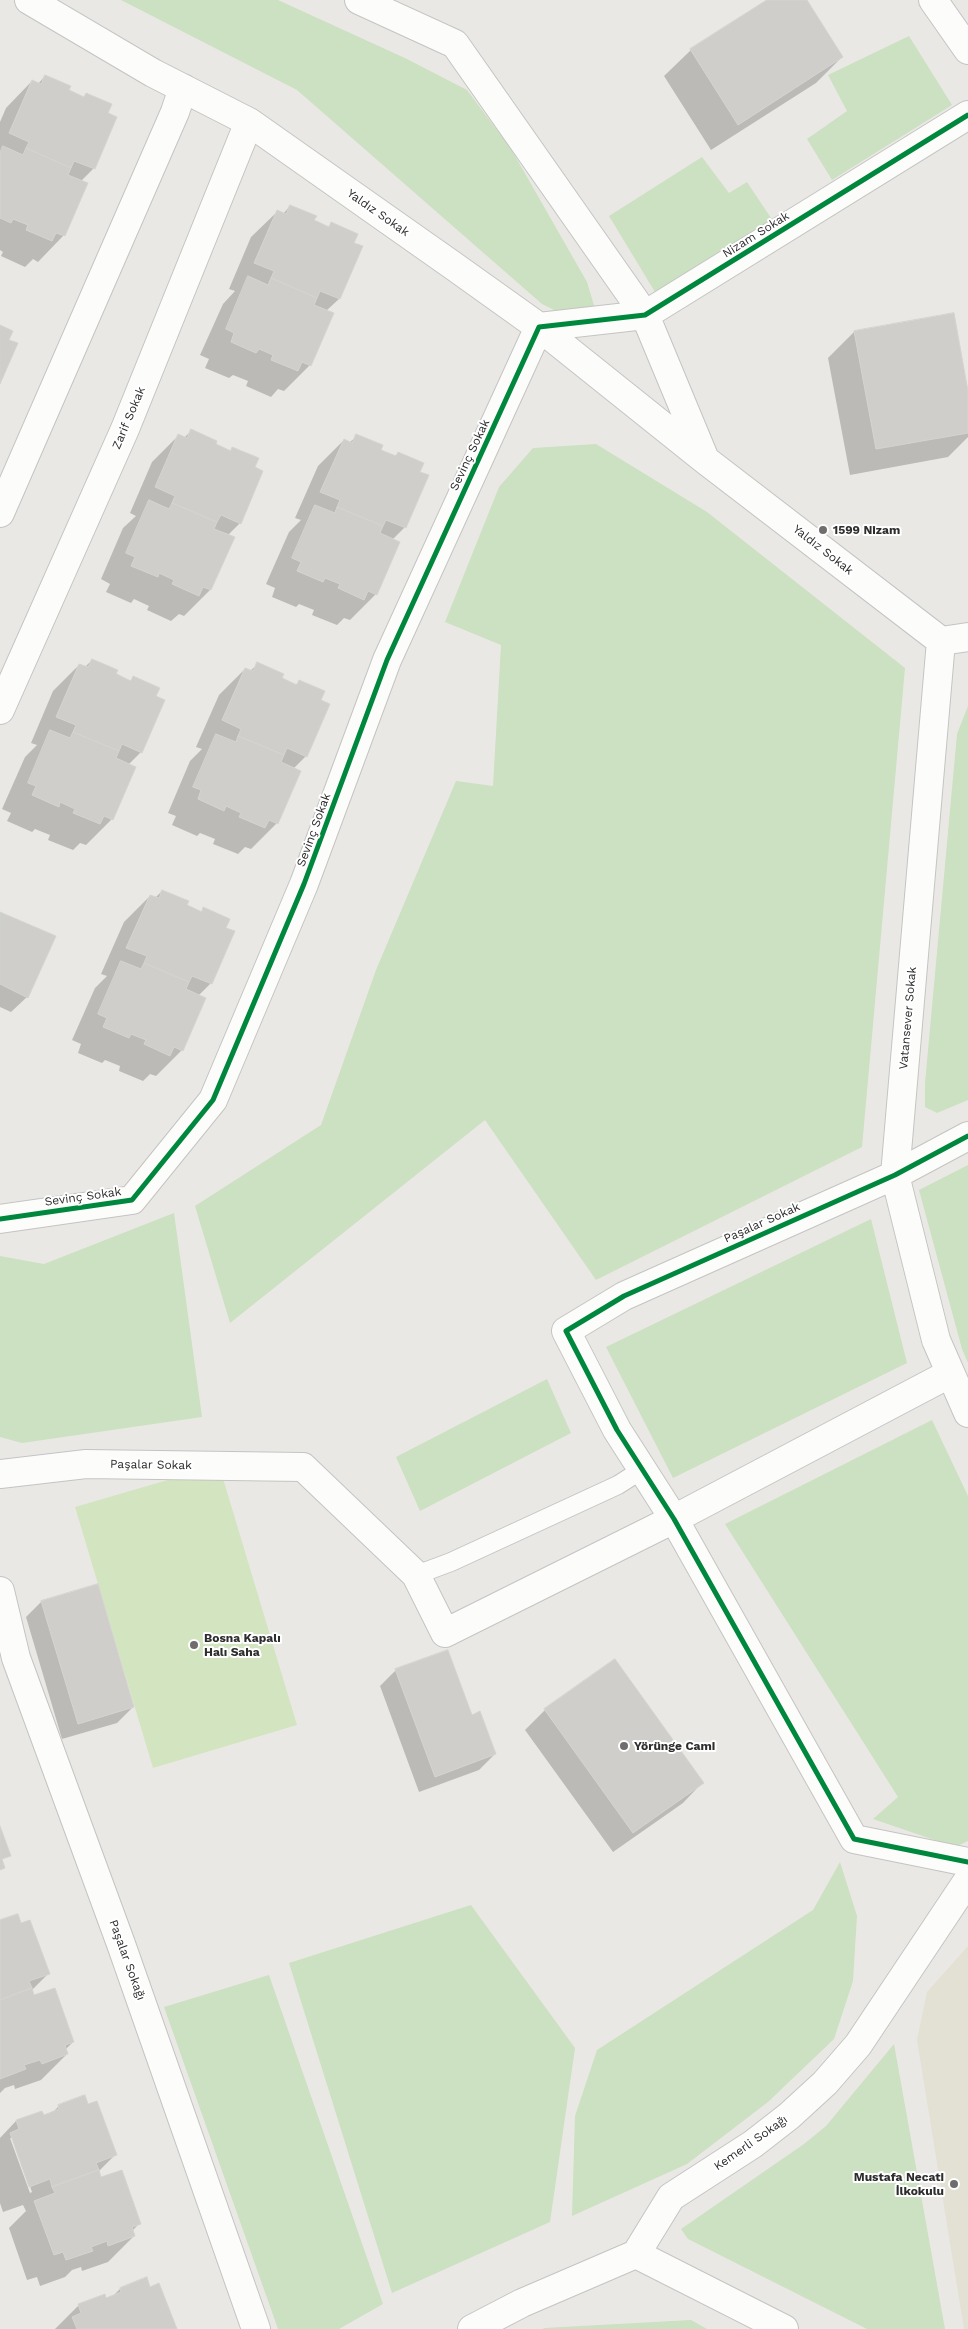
<!DOCTYPE html>
<meta charset="utf-8">
<style>
body{margin:0}
canvas{display:block;background:#eae8e4}
</style>
<canvas width="968" height="2329"></canvas>
<script>
const ctx = document.querySelector('canvas').getContext('2d');
ctx.lineJoin = 'round';
function fillPath(path, color) { ctx.fillStyle = color; ctx.fill(path, 'evenodd'); }
function trace(path, color, width, dash) { ctx.strokeStyle = color; ctx.lineWidth = width; ctx.lineCap = dash ? 'butt' : 'round'; ctx.setLineDash(dash || []); ctx.stroke(path); }
function drawText(font, color, halo, rows, align = 'center') {
  ctx.font = font + ' "Work Sans",sans-serif'; ctx.lineWidth = 4; ctx.setLineDash([]); ctx.textBaseline = 'middle'; ctx.strokeStyle = halo; ctx.fillStyle = color; for (const [text, x, y, turn = 0] of rows) {
    ctx.save(); ctx.translate(x, y); ctx.rotate((+turn || 0) * Math.PI / 180); ctx.textAlign = isNaN(turn) ? turn : align; if (halo) ctx.strokeText(text, 0, 0); ctx.fillText(text, 0, 0); ctx.restore();
  }
}
const education = new Path2D(`
 M968 1946V2329H964L917 2040 927 1992Z`);
const green = new Path2D(`
 M121 0H278L407 59 467 90 511 149 587 282 596 312 568 317 542 304 297 90Z
 M909 36 952 105 832 180 807 139 847 111 828 75Z
 M702 157 729 193 747 182 773 221 655 292 609 216Z
 M596 444 707 512 905 668 862 1147 596 1280 485 1120 230 1323 195 1206 321 1125 376 970 456 781 493 786 501 645 445 622 499 487 533 448Z
 M968 706V1100L937 1113 925 1107V1083L957 734Z
 M968 1165V1363L962 1349 919 1190Z
 M174 1213 202 1417 22 1443 0 1437V1256L44 1264Z
 M871 1219 907 1363 673 1478 606 1347Z
 M547 1379 571 1433 420 1511 396 1457Z
 M932 1420 968 1496V1841L955 1847 873 1819 898 1797 725 1524Z
 M840 1862 857 1916 853 1981 834 2039 768 2102 687 2164 572 2216 575 2116 597 2050 813 1910Z
 M471 1905 575 2048 550 2222 392 2293 289 1963Z
 M269 1975 383 2304 339 2329H278L164 2007Z
 M894 2044 945 2329H867L688 2239 681 2229 804 2144 826 2126Z
 M691 2320 707 2329H543L544 2328Z`);
const pitch = new Path2D(`
 M219 1465 297 1725 153 1768 75 1507Z`);
const shadow = new Path2D(`
 M769 0H805L842 57 816 83 711 150 664 76 691 50Z
 M45 76 83 98 86 94 107 114 116 117 93 169 81 181 64 235 38 262 33 259 25 267 1 256 3 252 0 250V122L6 108 32 81 38 84Z
 M290 206 328 228 332 224 352 243 361 247 339 299 326 311 310 365 284 391 278 389 271 397 246 386 248 381 233 375 229 378 205 368 209 359 200 355 223 304 235 291 229 289 251 237 278 211 283 214Z
 M854 332 968 398V437L948 457 850 475 828 358Z
 M191 431 229 452 232 448 240 523 227 536 210 590 184 616 179 614 171 621 147 610 149 606 134 599 131 603 106 592 110 584 101 579 123 528 136 516 130 513 152 462 178 436 184 438Z
 M357 436 380 450 395 456 398 453 405 527 392 540 376 594 350 620 344 618 337 625 312 615 314 610 299 604 296 607 272 597 275 588 266 584 289 532 301 520 295 518 318 466 344 440 349 443Z
 M92 660 130 681 134 678 141 752 128 765 112 819 86 845 80 843 73 850 48 840 50 835 35 829 32 832 7 821 11 813 2 809 25 757 37 745 31 743 53 691 79 665 85 667Z
 M258 664 295 685 299 682 319 701 306 756 293 769 277 823 251 849 245 847 238 854 213 844 215 839 200 833 197 836 172 825 176 816 168 813 190 761 202 749 196 747 219 695 245 669 250 671Z
 M162 891 200 912 204 909 211 983 198 996 182 1050 156 1076 150 1074 143 1081 119 1071 120 1066 105 1060 102 1063 78 1053 81 1044 72 1040 95 988 107 976 101 974 124 922 150 896 155 898Z
 M0 913 27 997 11 1012 0 1007Z
 M41 1602 133 1707 117 1723 62 1739 26 1617Z
 M396 1670 471 1716 495 1754 479 1770 419 1792 380 1686Z
 M545 1710 702 1783 683 1803 613 1852 525 1730Z
 M0 1922 21 1925 49 1973 31 1991 34 1997 73 2042 65 2050 67 2054 41 2080 15 2089 14 2085 5 2088 0 2093Z
 M59 2106 115 2155 98 2172 101 2178 140 2223 132 2231 134 2236 108 2262 82 2271 81 2267 72 2270 65 2277 40 2286 37 2277 27 2280 9 2228 26 2211 23 2205 3 2212 0 2203V2138L16 2121 42 2113 43 2116 51 2114ZM10 2138H13L32 2192 30 2193Z
 M149 2288 175 2329H55L79 2305 112 2297 120 2289Z`);
const building = new Path2D(`
 M767 0H807L843 57 738 125 690 49Z
 M45 75 71 86 69 90 84 97 86 93 112 104 108 113 117 117 95 169 74 161 71 168 26 148 29 142 9 133 32 80 41 84Z
 M3 146 23 155 26 148 71 168 68 175 88 183 65 236 56 233 52 241 26 230 28 225 13 219 11 223 0 218V153Z
 M290 205 317 216 314 220 329 227 331 222 358 234 354 243 363 246 340 299 320 291 317 298 271 278 274 271 254 263 277 210 286 214Z
 M248 276 268 285 271 278 317 298 314 305 334 313 311 366 302 362 298 371 271 360 273 355 259 349 256 353 231 342 234 333 226 329Z
 M954 313 968 391V433L876 449 854 331Z
 M0 325 13 331 9 340 18 343 0 384Z
 M191 429 217 441 216 444 231 451 232 447 259 458 255 467 263 471 241 524 221 515 217 522 172 503 175 496 155 487 178 434 187 438Z
 M356 434 383 445 381 450 396 456 398 452 424 463 420 472 429 475 406 528 386 520 383 526 337 507 340 500 320 492 344 439 352 443Z
 M149 500 169 509 172 503 217 522 214 529 235 537 211 590 203 587 199 596 172 584 174 580 159 573 158 577 131 566 135 557 126 553Z
 M315 505 335 513 337 507 383 526 380 533 400 542 377 595 368 591 364 600 338 588 340 584 325 578 323 582 297 571 301 562 292 558Z
 M92 659 118 670 116 674 131 681 133 676 160 688 156 696 165 700 142 753 122 744 119 751 73 732 76 725 56 717 79 664 88 667Z
 M257 662 284 674 282 678 297 685 299 680 325 691 321 700 330 704 307 757 287 748 284 755 238 736 241 729 222 720 245 668 253 671Z
 M50 730 70 738 73 732 119 751 116 758 136 767 113 820 104 816 100 824 73 813 75 809 60 802 59 807 32 795 36 786 28 783Z
 M216 734 236 742 238 736 284 755 281 762 301 771 278 824 269 820 265 828 239 817 241 813 226 806 224 811 198 799 201 790 193 787Z
 M162 890 189 901 187 905 202 912 203 907 230 919 226 928 235 931 212 984 192 976 189 982 144 963 147 956 126 948 150 895 159 898Z
 M0 912 56 936 28 998 0 984Z
 M121 961 141 969 144 963 189 982 186 989 206 998 183 1051 174 1047 170 1056 144 1044 146 1040 131 1034 129 1038 103 1027 107 1018 98 1014Z
 M98 1584 134 1707 78 1724 41 1601Z
 M448 1650 472 1715 480 1711 496 1754 435 1777 395 1669Z
 M615 1659 704 1783 633 1833 544 1709Z
 M0 1826 11 1856 2 1859 5 1868 0 1870Z
 M18 1914 21 1923 30 1920 50 1974 29 1981 32 1988 0 2000V1920Z
 M32 1988 34 1995 55 1988 74 2042 65 2045 68 2054 42 2064 40 2060 24 2065 26 2069 0 2079V2000Z
 M85 2095 88 2104 97 2101 117 2155 96 2163 99 2170 52 2187 50 2179 29 2187 10 2133 19 2129 16 2120 42 2111 44 2115 59 2109 58 2105Z
 M99 2170 101 2177 122 2170 141 2224 132 2227 135 2236 108 2246 107 2241 91 2247 93 2251 66 2260 63 2252 54 2255 34 2201 55 2193 52 2187Z
 M147 2277 150 2287 159 2283 177 2329H77L72 2317 81 2313 78 2304 105 2294 106 2298 121 2292 120 2288Z`);
const lane = new Path2D(`
 M416 1575 451 1562 618 1485 643 1469`);
const street = new Path2D(`
 M29 0 153 73 249 122 455 267 539 327 704 459 941 641
 M359 0 455 44 645 315 704 457
 M933 0 968 50
 M0 513 175 112 183 88
 M941 641 895 1175 936 1340 968 1413
 M941 641 968 637
 M0 710 125 429 249 122
 M968 1136 895 1175 624 1296 566 1331 617 1430 674 1519 854 1839 968 1862
 M0 1219 132 1200 213 1100 304 884 387 660 539 327 645 315 968 115
 M0 1474 86 1464 303 1467 416 1575 445 1633 674 1519 949 1374
 M0 1591 16 1658 121 1944 256 2329
 M636 2254 784 2329
 M472 2329 522 2303 636 2254 671 2197 753 2144 789 2116 825 2083 858 2045 968 1880`);
const cycleway = new Path2D(`
 M968 1136 895 1175 624 1296 566 1331 617 1430 674 1519 854 1839 968 1862
 M0 1219 132 1200 213 1100 304 884 387 660 539 327 645 315 968 115`);
const markers = [
 [823,530,5,"#6f6e6d"],
 [194,1645,5,"#6f6e6d"],
 [624,1746,5,"#6f6e6d"],
 [954,2184,5,"#6f6e6d"]
];
const streetNames = [
 ["Yaldız Sokak",378,213,35],
 ["Nizam Sokak",756,235,-32],
 ["Zarif Sokak",129,418,-67],
 ["Sevinç Sokak",470,455,-65],
 ["Yaldız Sokak",823,550,38],
 ["Sevinç Sokak",314,830,-70],
 ["Vatansever Sokak",908,1018,-85],
 ["Sevinç Sokak",83,1197,-8],
 ["Paşalar Sokak",762,1223,-24],
 ["Paşalar Sokak",151,1465,1],
 ["Paşalar Sokağı",127,1960,70],
 ["Kemerli Sokağı",751,2143,-35]
];
const poiNames = [
 ["1599 Nizam",833,530],
 ["Bosna Kapalı",204,1638],
 ["Halı Saha",204,1652],
 ["Yörünge Cami",634,1746],
 ["Mustafa Necati",944,2177,"right"],
 ["İlkokulu",944,2191,"right"]
];
fillPath(education, '#e3e0d4');
fillPath(green, '#cbe1c1');
fillPath(pitch, '#d3e5c0');
fillPath(shadow, '#0003');
fillPath(building, '#cfceca');
trace(building, '#d5d4d0', 1);
trace(lane, '#c4c4c4', 20);
trace(street, '#c4c4c4', 30);
trace(lane, '#fcfcfb', 18);
trace(street, '#fcfcfb', 28);
trace(cycleway, '#00873e', 5);
for (const [x, y, r, color] of markers) { const dot = new Path2D(); dot.arc(x, y, r, 0, 2 * Math.PI); ctx.fillStyle = color; ctx.fill(dot); trace(dot, '#fff', 2); }
drawText('12px', '#2d2d2d', '#fff', streetNames);
drawText('bold 12px', '#2d2d2d', '#fff', poiNames, 'left');
</script>
